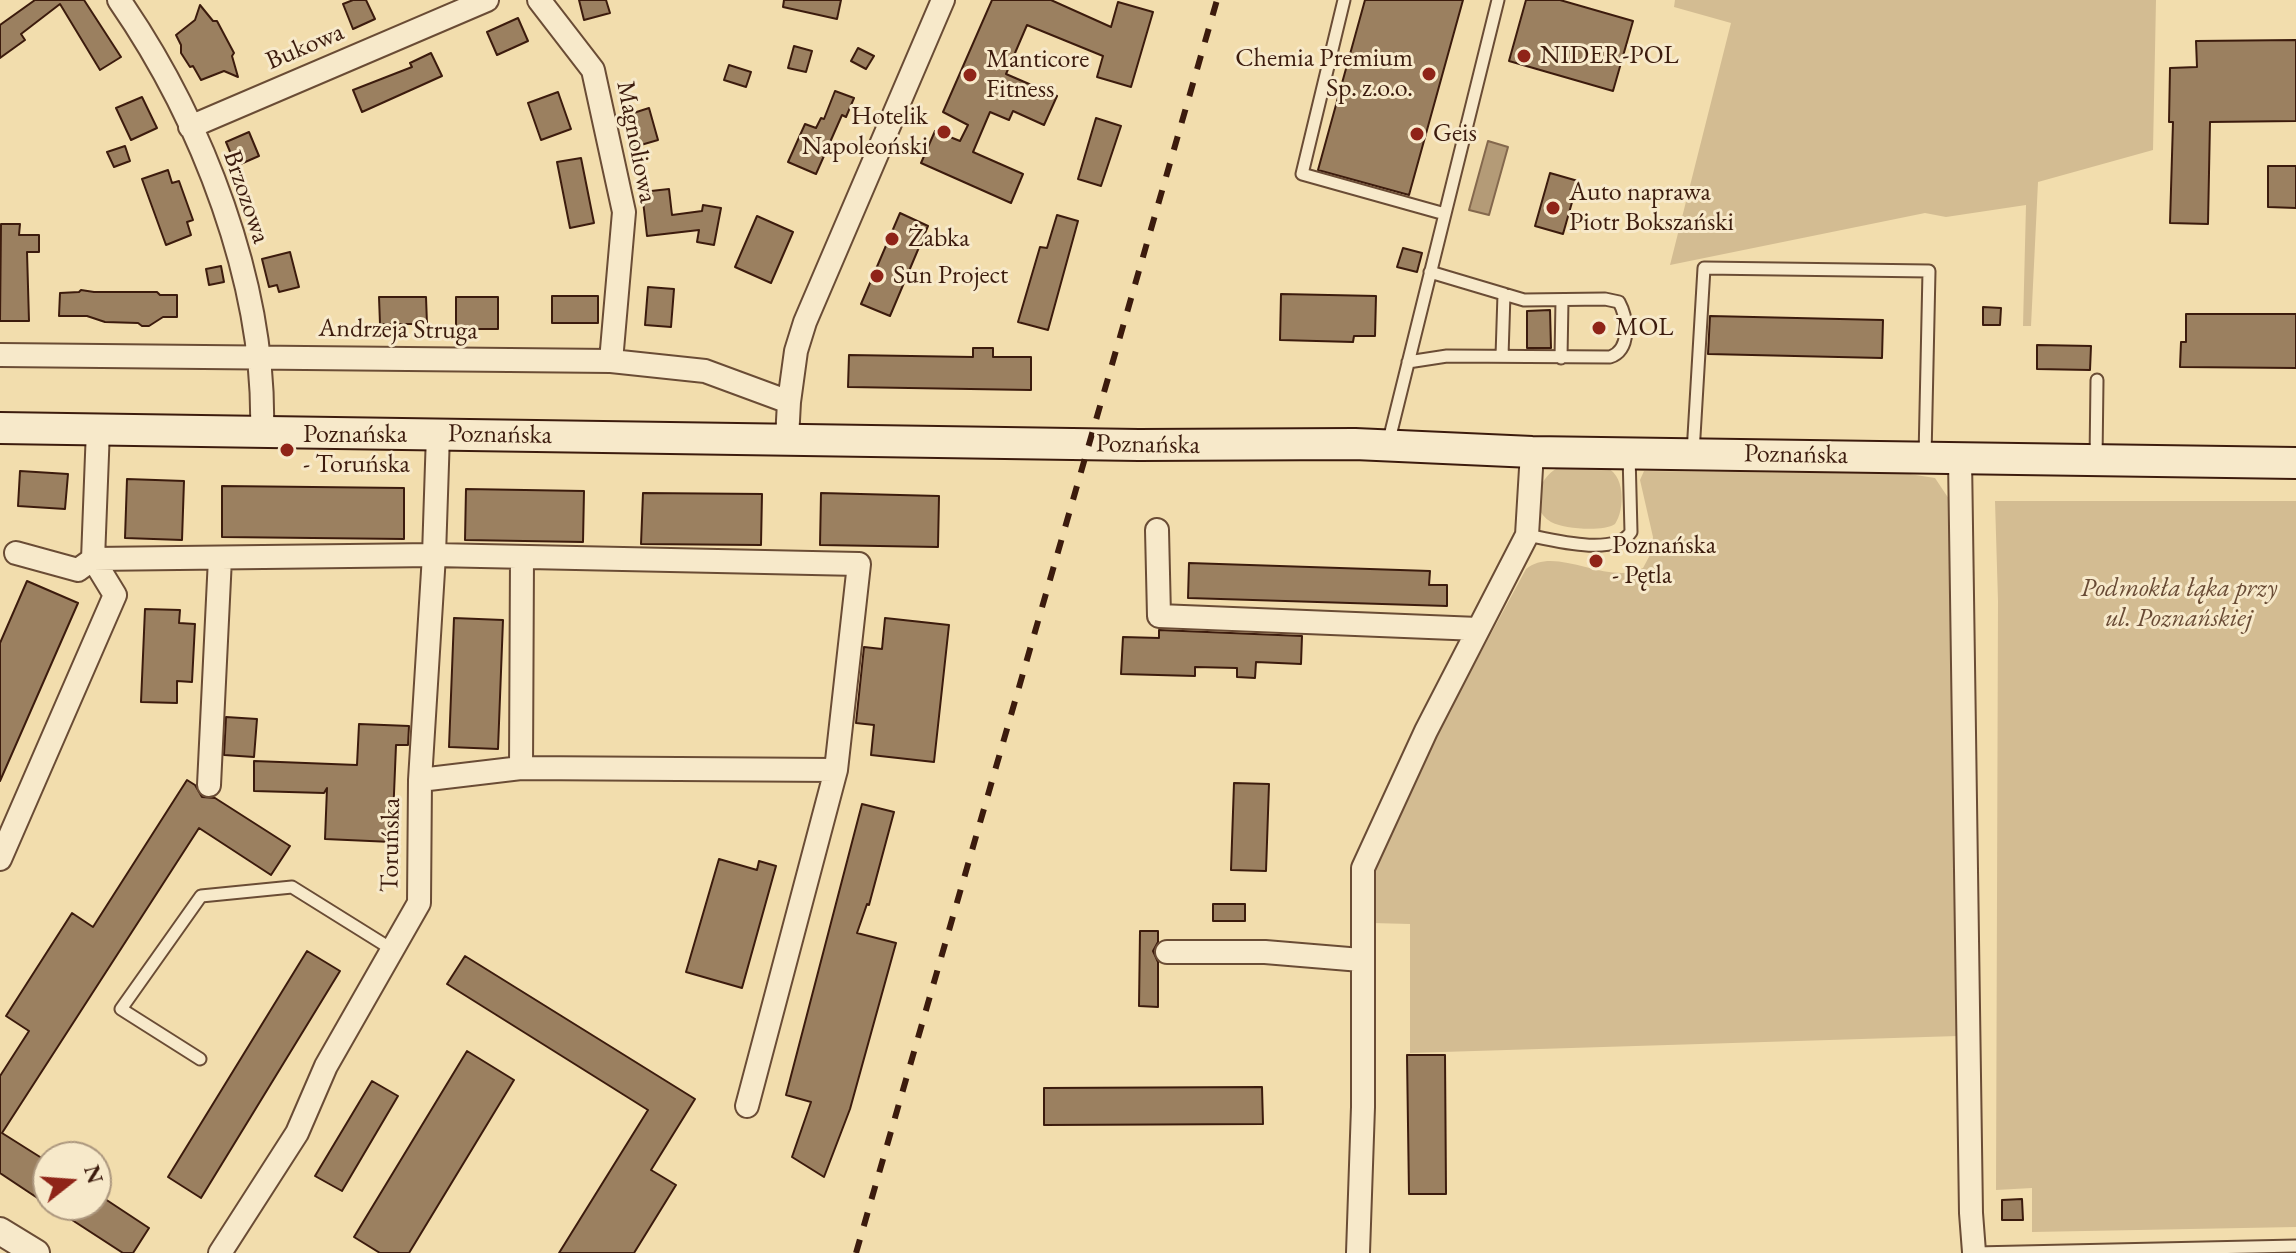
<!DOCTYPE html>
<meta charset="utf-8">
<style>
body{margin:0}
#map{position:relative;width:2296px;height:1253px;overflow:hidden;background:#f2ddad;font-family:"EB Garamond",serif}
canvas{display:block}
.north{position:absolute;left:32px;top:1141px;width:80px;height:80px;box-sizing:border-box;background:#f7e9ca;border:2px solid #ac977e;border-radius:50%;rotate:73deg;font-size:22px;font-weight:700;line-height:32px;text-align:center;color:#3c1b0d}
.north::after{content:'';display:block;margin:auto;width:28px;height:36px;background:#8f2418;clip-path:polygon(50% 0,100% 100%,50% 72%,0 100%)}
</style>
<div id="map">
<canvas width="2296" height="1253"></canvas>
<div class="north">N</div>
</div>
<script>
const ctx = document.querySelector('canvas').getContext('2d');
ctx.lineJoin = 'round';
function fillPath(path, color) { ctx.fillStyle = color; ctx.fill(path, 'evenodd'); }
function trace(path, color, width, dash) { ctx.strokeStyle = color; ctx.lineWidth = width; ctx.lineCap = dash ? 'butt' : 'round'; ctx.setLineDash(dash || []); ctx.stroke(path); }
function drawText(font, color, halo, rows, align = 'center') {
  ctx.font = font + ' "EB Garamond",serif'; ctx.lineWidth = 6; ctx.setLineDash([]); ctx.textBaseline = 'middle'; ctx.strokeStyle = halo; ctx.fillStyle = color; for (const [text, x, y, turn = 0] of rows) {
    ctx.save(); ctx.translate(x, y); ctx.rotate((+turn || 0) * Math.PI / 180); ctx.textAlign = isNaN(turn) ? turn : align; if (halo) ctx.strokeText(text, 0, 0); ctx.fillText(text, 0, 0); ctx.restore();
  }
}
const green = new Path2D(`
 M1675 0H2156L2153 150 2038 182 2031 326H2023L2026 205 1946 217 1925 213 1670 265 1731 23 1674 7Z
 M1562 466C1575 466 1591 464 1603 466 1626 472 1625 510 1615 524 1603 532 1564 529 1551 522 1526 507 1540 474 1562 466Z
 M1644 471 1909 474 1935 478 1949 499 1958 1036 1410 1053V924L1372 923V885L1377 858 1397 822 1438 732 1526 569C1556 544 1608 587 1643 568L1650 555 1653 537 1640 480Z
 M1995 501H2296V1227L2032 1232V1188L1996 1190 1998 601Z`);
const water = new Path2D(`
 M1488 141 1508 147 1489 215 1469 210Z`);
const building = new Path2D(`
 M35 0H84L121 57 100 70 60 4 21 34 25 40 0 58V25Z
 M353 0H366L375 19 353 29 343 4Z
 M579 0H606L610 13 584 20Z
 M784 0H841L837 19 783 7Z
 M992 0H1051L1111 27 1118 2 1153 12 1131 87 1097 77 1103 56 1027 25 1006 74 1057 96 1044 125 1013 111 1009 120 990 112 973 152 1023 174 1011 203 921 163 935 131 960 141 968 125 943 112Z
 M1365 0H1463L1409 195 1318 170Z
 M1526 0H1560L1633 21 1613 91 1509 61Z
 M200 5 213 21H217L234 53 232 56 238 77 224 71 201 80 193 66 190 67 181 53V45L176 35 195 20Z
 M518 18 528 41 497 55 487 32Z
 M2296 40V121L2210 122 2208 224 2170 223 2173 122H2169L2170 68 2197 67 2196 41Z
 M794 46 812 51 806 72 788 68Z
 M858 48 874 56 866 69 851 61Z
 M431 53 442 76 362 112 353 90 412 67 410 63Z
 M729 65 751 72 746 87 724 80Z
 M835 91 854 98 846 117 842 115 816 174 788 162 805 124 816 128 821 118 824 119Z
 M558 92 571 129 541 140 528 103Z
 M142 97 157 128 131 140 116 108Z
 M649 108 658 140 634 147 624 116Z
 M1096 118 1121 126 1101 186 1078 179Z
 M249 132 259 156 236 166 226 142Z
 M125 146 130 161 114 167 107 152Z
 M581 158 594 223 570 228 557 162Z
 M2268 166H2296V208L2268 207Z
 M168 170 172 183 179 181 193 220 187 222 191 235 166 245 142 179Z
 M1550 173 1578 181 1563 234 1535 226Z
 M669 189 672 215 702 211 703 205 721 208 714 245 697 242 699 230 647 236 642 192Z
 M900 213 928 226 890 316 861 304Z
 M1057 215 1078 221 1048 330 1018 322 1040 247 1047 248Z
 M757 216 793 232 771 283 735 267Z
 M1 224H20L19 235H39V252H27L29 321H0Z
 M1403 248 1422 253 1417 272 1397 267Z
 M290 252 299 287 279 292 277 285 269 287 262 259Z
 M221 266 224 282 209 285 206 269Z
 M648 287 674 289 671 327 645 325Z
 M81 290 94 292H157L160 295H177V317H163L149 326H142L138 323 105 322 87 316H59L60 293 79 292Z
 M1281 294 1376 296 1375 336H1354L1353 342 1280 340Z
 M552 296H598V323H552Z
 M379 297H426L427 324H380Z
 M456 297H498V329H456Z
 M1983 307 2001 308 2000 325H1983Z
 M1550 310 1551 348H1527V311Z
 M2186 314H2296V368L2180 367 2181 342H2186Z
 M1710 316 1883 320 1882 358 1708 354Z
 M2037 345 2091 346 2090 370 2037 369Z
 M973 348H993V357H1031V390L848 387 849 355 973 357Z
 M20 471 68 474 65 509 18 506Z
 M127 479 184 481 182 540 125 538Z
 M222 486 404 488V539L222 537Z
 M466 489 584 491 583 542 465 540Z
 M643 493 762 494 761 545 641 544Z
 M821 493 939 496 938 547 820 545Z
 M1189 563 1430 571 1429 585H1447V606L1188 598Z
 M27 581 78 603 0 781V643Z
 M145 609 180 610 179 623 195 624 192 682 177 681V703L141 702Z
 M454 618 503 620 498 749 449 747Z
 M885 618 949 625 934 762 871 755 874 725 856 723 864 647 882 649Z
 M1159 630 1302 636 1301 664 1256 662 1255 678 1237 677V668L1195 667V676L1121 674 1123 637 1159 638Z
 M226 717 257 719 254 757 224 755Z
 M359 724 409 726 408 745H396L392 842 325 839 327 788 324 793 254 791V761L357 765Z
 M187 780 195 785 202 797 215 798 290 846 271 875 199 828 2 1133 48 1162V1205L0 1173V1076L29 1031 6 1016 72 913 93 927Z
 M1234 783 1269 784 1266 871 1231 870Z
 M862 804 894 812 869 905 867 904 857 933 896 943 850 1109 824 1177 792 1157 811 1102 786 1095Z
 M719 859 757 870 759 861 776 866 742 988 686 972Z
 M1213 904H1245V921H1213Z
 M1140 931H1158V942L1153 951 1158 962V1007L1139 1006Z
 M307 951 340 971 201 1198 168 1177Z
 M465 956 695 1099 651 1170 676 1185 634 1253H559L648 1110 447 984Z
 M467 1051 514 1080 409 1253H380L354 1237Z
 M1407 1055H1445L1446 1194H1409Z
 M372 1081 398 1096 342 1191 315 1176Z
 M1262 1087 1263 1124 1044 1125V1088Z
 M96 1193 149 1228 133 1253H123L49 1205H96Z
 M2022 1199 2023 1220H2002V1200Z`);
const service = new Path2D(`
 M1344 0 1302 174 1445 214
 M1502 356 1504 294
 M1561 358 1562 300
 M1408 362 1447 356 1610 357C1631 350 1628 319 1619 302L1605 299 1524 300 1430 272
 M1388 444 1498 0
 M1693 453 1704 268 1929 271 1925 457
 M2096 460 2097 380
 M1527 535C1552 540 1615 557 1631 532L1629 454
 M200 1059 121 1009 201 896 292 887 393 950
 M1975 1253 2296 1246`);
const minor = new Path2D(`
 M119 0C202 120 266 284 262 431
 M539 0 593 70 624 212 611 361
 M190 127 487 0
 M0 355 611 361 705 371 789 402 787 439
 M789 402 796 351 805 322 943 0
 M1960 458 1971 1213 1974 1252
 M1157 530 1159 616 1478 629
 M16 553 78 570 93 559 434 555 859 564 836 770 747 1106
 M521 768 522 557
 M420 780 521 768 836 770
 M209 785 220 558
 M0 859 115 595 93 559 98 429
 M1167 952H1265L1361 960
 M220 1253 297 1133 326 1066 419 903 420 780 434 555 438 434
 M1358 1253 1363 1107V868L1426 731 1527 535 1532 452`);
const tertiary = new Path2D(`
 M0 1231 36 1253`);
const secondary = new Path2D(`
 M0 428 1139 445 1355 444 1532 452 2296 463`);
const rail = new Path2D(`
 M856 1253 1217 0`);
const markers = [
 [1524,56,8,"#8f2418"],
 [1429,74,8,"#8f2418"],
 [970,75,8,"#8f2418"],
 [944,132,8,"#8f2418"],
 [1417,134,8,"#8f2418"],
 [1553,208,8,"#8f2418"],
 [892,239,8,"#8f2418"],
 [877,276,8,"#8f2418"],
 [1599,328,8,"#8f2418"],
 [287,450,8,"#8f2418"],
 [1596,561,8,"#8f2418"]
];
const streetNames = [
 ["Bukowa",305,47,-23],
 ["Magnoliowa",636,142,79],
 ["Brzozowa",246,197,71],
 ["Andrzeja Struga",398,330,1],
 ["Poznańska",500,435,1],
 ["Poznańska",1148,445,1],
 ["Poznańska",1796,455,1],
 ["Toruńska",391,845,-89]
];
const poiNames = [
 ["NIDER-POL",1540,56],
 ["Chemia Premium",1413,59,"right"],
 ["Sp. z.o.o.",1413,89,"right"],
 ["Manticore",986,60],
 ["Fitness",986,90],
 ["Hotelik",928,117,"right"],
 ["Napoleoński",928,147,"right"],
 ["Geis",1433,134],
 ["Auto naprawa",1569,193],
 ["Piotr Bokszański",1569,223],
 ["Żabka",908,239],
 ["Sun Project",893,276],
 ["MOL",1615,328],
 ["Poznańska",303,435],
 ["- Toruńska",303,465],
 ["Poznańska",1612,546],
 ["- Pętla",1612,576]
];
const parkNames = [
 ["Podmokła łąka przy",2179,589],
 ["ul. Poznańskiej",2179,619]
];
fillPath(green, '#d3bc92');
fillPath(water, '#b49b77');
trace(water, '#84684d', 2);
fillPath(building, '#9b8060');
trace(building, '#3c1b0d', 2);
trace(service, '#6a4c35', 15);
trace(minor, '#6a4c35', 26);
trace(tertiary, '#6a4c35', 30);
trace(secondary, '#3c1b0d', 34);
trace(service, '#f7e9ca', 11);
trace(minor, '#f7e9ca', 22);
trace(tertiary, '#f7e9ca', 26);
trace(secondary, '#f7e9ca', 30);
trace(rail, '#3c1b0d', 6, [14, 14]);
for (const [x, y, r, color] of markers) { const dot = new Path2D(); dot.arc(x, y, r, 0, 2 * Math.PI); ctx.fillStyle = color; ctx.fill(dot); trace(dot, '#f7e9ca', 3); }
drawText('26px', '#3c1b0d', '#f7e9ca', streetNames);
drawText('26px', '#3c1b0d', '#f7e9ca', poiNames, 'left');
drawText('italic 26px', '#694b35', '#f7e9ca', parkNames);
</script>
